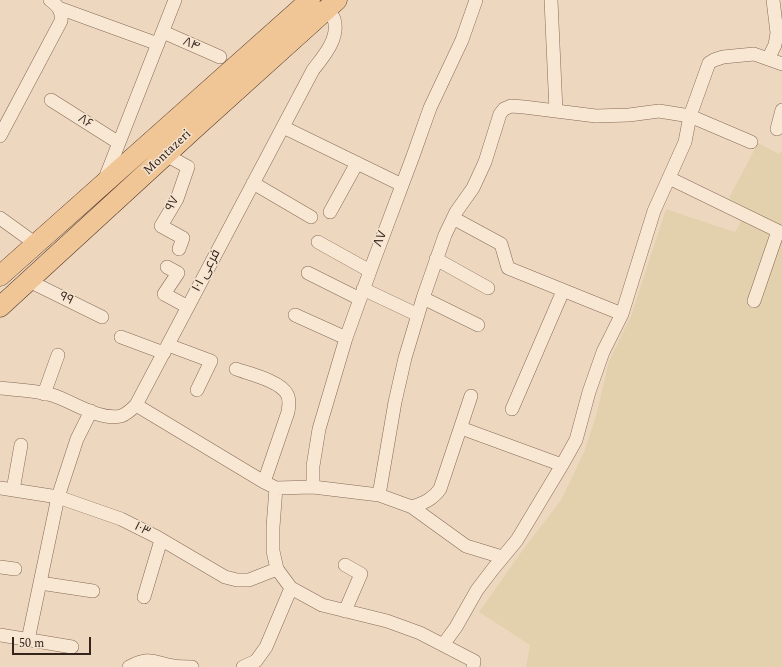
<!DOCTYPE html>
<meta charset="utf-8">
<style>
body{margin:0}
#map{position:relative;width:782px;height:667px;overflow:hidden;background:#edd8bf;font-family:Spectral,serif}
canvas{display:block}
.scale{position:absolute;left:12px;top:637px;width:79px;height:18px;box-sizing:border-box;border:2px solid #35241c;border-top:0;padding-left:5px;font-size:12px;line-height:14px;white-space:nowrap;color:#35241c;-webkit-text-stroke:3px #f5e4cf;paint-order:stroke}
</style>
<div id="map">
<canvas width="782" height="667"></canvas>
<div class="scale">50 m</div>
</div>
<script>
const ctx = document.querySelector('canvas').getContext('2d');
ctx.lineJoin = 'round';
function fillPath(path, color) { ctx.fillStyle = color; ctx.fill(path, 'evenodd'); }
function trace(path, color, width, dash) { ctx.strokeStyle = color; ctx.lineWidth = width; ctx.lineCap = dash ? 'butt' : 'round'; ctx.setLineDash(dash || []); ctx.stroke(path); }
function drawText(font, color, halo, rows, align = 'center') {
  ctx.font = font + ' Spectral,Cairo,serif'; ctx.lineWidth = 3; ctx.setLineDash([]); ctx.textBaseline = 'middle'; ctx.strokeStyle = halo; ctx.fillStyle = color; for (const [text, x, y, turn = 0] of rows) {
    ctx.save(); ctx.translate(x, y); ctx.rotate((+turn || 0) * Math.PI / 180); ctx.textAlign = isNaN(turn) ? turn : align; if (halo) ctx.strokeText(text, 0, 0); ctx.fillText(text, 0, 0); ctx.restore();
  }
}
const farmland = new Path2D(`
 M758 143 779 154 782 150V667H526L530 645 479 612 522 551 561 500 584 452 596 416 609 361 631 316 666 209 735 232 747 211 729 198Z`);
const street = new Path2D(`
 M551 0 556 111
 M59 8 158 44
 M163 32 220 57
 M768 59 775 45 777 33 773 0
 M51 100 119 143
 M283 127 402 185
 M777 129 782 110
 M0 136 61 21C62 10 58 6 50 0
 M166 155 188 167 177 199 161 226 183 238 179 249
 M669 178 778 231 754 301
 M104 181 175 0
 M253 183 311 217
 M330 212 357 163
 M0 218 36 244
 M453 218 501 244 508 268 622 314
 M318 242 370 271
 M436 259 488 288
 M167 267 178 273 164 294 188 307
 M308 273 360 299
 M29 281 102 317
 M363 289 418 315
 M423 298 478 325
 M295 315 346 338
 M121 337 164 353
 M168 345 211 361 197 390
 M236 369C250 374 280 381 287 394 290 399 289 406 288 412L264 482
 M0 388C17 390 35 390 52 395 72 401 99 421 121 416 127 414 132 409 136 405L313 70C323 57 340 38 334 19 333 16 329 12 327 9
 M44 394 58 355
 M136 405 264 482 276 488 313 487 379 495 412 507C424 503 433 499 440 489L471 396
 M512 409 563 291
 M461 428 562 465
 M313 487V466L319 429 346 338 374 260 413 156 430 108 462 40 476 0
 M0 488 58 497 121 519 157 537 225 577 237 580H249L277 569
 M276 488 273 527V551L277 569 291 588 322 605 387 621 420 633 474 661 473 667
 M13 490 21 445
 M379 495 395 402 405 358 423 298 445 235 456 212 473 188 485 162 500 114 504 109 511 106 524 107 596 116 629 115 659 111 690 116 751 142
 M412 507 466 546 502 557
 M0 567 15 569
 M40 583 93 591
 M144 597 161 540
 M345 611 361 574 345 565
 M0 635 72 647
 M28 640 58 497 77 439 91 411
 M443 645 456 627 477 590 493 569 517 540 562 465 576 440 589 392 603 352 622 314 654 211 685 142 690 116 709 63 714 60 723 57 754 54 782 64
 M129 667C150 656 152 662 173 666 179 667 186 667 192 667
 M243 667 256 661 266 647 291 588`);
const primary = new Path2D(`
 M0 276 310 0
 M0 307 194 129 337 0`);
const streetNames = [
 ["۸۴",191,45,23],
 ["۸۶",85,122,32],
 ["Montazeri",168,153,-43],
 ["۹۷",173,204,-63],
 ["۸۷",381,239,-69],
 ["فرعی ۱۰۱",207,271,-62],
 ["۹۹",66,299,26],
 ["۱۰۳",142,530,27]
];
fillPath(farmland, '#e3d1ad');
trace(street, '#866958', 14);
trace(primary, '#53382c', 21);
trace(street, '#f8e7d2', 13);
trace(primary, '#f1c697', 20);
drawText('13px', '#35241c', '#f5e4cf', streetNames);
</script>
